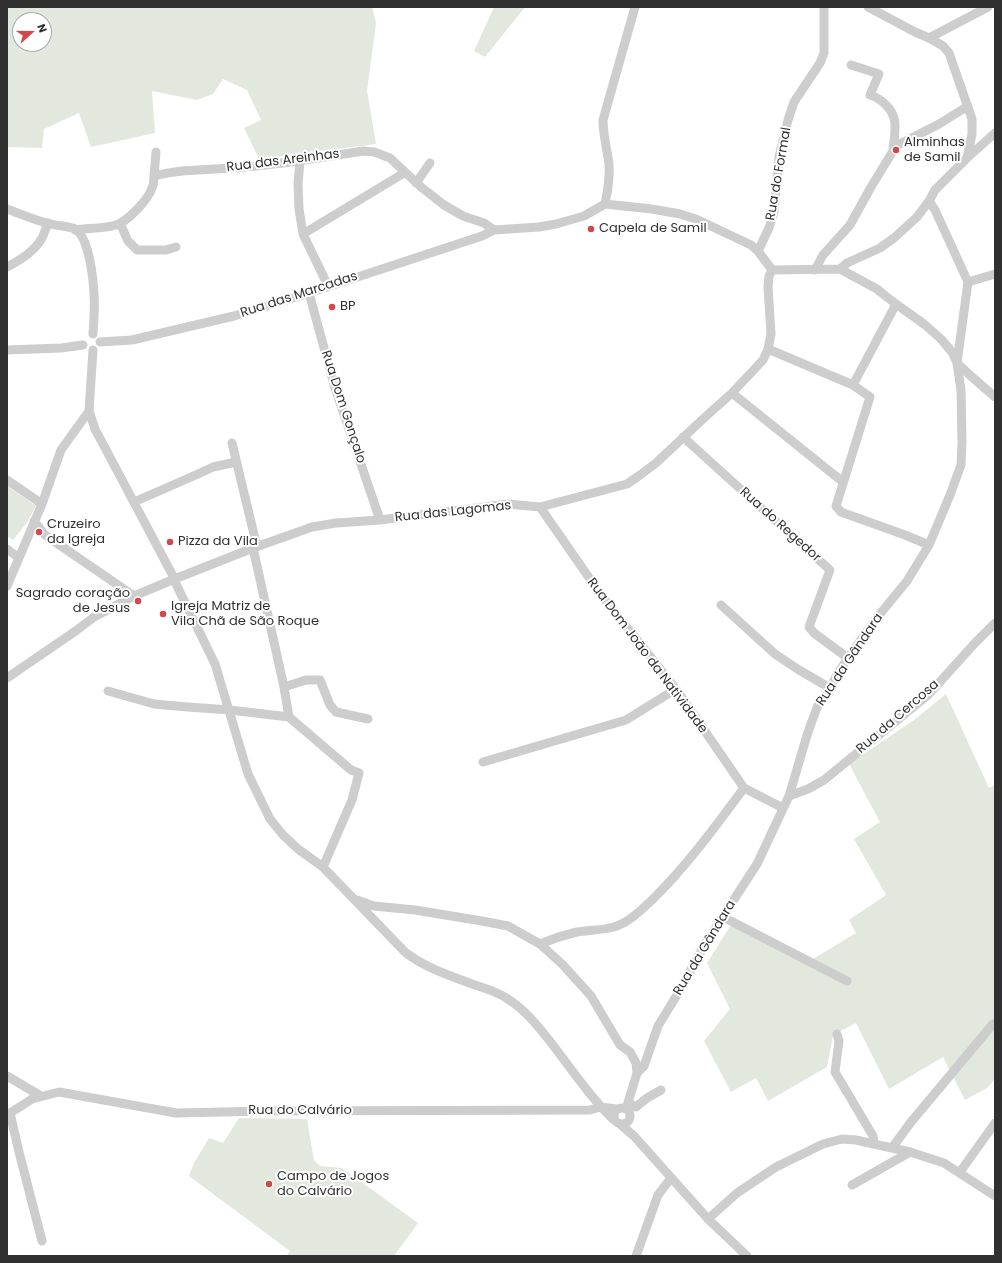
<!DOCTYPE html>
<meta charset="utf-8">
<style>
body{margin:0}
#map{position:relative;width:1002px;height:1263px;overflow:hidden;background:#fff;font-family:Poppins,sans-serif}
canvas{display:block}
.frame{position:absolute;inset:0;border:8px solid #303030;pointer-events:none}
.north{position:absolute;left:12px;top:12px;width:40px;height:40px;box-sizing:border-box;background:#fff;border:1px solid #acacac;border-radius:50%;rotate:69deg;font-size:11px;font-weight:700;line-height:16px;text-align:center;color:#303030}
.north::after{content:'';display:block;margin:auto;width:14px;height:18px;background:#d1484b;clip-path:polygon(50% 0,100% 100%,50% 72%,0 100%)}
</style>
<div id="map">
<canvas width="1002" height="1263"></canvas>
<div class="frame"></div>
<div class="north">N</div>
</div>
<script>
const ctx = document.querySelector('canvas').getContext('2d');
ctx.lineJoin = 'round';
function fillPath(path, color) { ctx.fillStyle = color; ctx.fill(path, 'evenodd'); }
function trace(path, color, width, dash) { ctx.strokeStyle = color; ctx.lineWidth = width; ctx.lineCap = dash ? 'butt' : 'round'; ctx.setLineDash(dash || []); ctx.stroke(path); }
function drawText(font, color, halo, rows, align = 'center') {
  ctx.font = font + ' Poppins,sans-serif'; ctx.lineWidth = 4; ctx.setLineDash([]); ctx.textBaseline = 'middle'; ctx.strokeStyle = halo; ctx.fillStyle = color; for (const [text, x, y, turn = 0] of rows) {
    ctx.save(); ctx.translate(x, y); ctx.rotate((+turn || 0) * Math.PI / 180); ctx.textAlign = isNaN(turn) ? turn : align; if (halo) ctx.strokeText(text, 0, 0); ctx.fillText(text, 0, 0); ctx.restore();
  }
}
const green = new Path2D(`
 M7 7H372L376 23 367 91 376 144 259 159 244 128 261 120 247 90 223 79 213 94 197 100 152 91 155 133 91 147 79 113 44 129 42 148 7 147ZM20 20H44V44H20Z
 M494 7H525L485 57 474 51Z
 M7 486 36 506 26 524 13 540 7 536Z
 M946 694 989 788 995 785V1079L987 1088 965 1100 943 1057 889 1089 856 1023 833 1035 827 1067 768 1101 756 1078 731 1092 704 1041 730 1009 707 963 731 925 808 962 856 933 849 920 886 895 854 839 880 822 849 764 914 720Z
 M239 1118 307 1119 314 1160 320 1166 342 1168 418 1223 394 1256H287L290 1251 189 1176 194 1163 209 1138 223 1143Z`);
const minor = new Path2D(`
 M868 7 915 32 929 38
 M851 65 879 74 870 95C877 97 881 100 886 105 900 119 894 133 893 151
 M967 158 972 134V119L949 53 943 46 929 38 988 7
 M300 161 298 184 299 209 303 234 328 286
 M154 176 156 152
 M416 183 430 163
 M929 201 935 210 968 282 957 363 972 377 995 397
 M605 204C608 190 610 177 609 164 607 149 603 135 603 120L635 7
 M7 209C21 214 36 221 51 224 58 226 68 226 75 229 89 237 93 278 94 293 95 307 94 320 93 334
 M120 223 128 241 137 250H166L176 247
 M75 230C88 228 103 229 116 225 128 221 148 200 152 188 154 184 154 180 154 176 185 168 215 170 245 167 285 164 324 157 363 151L374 152 390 158 421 187 444 205 463 216 484 223 494 230
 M303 234 404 173
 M758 251 769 228 774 212 779 157 788 120 794 102 820 63 824 53V7
 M7 267C20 260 34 252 42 238 44 234 46 228 48 223
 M815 270 823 255 850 225 871 187 893 151 898 145 939 124 968 106
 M968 282 995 274
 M309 293 335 388 380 520
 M100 342 132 340 234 316 309 293 482 236 494 230 539 227 556 224 584 216 605 204 652 209 680 214 696 219 751 245 758 251 772 270 840 269 847 263 880 248 894 238 917 217 929 201 935 190 967 158 995 133
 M768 349 853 385 870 397 836 506 841 512 905 535 929 545
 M7 350 61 348 83 345
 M853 385 896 304
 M732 393 843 482
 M89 411 95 429 173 576
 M683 437 830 570 809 627 814 633 848 658
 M232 443 257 547
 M7 480 42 504
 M134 502 198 474 213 467 236 462
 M540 507 599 592 676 689 744 788 783 808
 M34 521 45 535 134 596 172 580
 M253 548 284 687
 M7 549 19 558
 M177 578 253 548 312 527 336 523 380 520 508 504 540 507 627 484 640 475 656 463 703 419 732 393 763 360 768 349 771 334 768 287 769 276 772 270
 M175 582 215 664 248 774 270 819 283 835 298 849 323 867 406 953C428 969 450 976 475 985 486 989 498 992 508 999 525 1010 537 1025 549 1040 570 1067 589 1096 614 1120
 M7 586 42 504 61 450 89 411 93 350
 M721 605 775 654 799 670 830 688
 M7 678 77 630 94 617 134 596
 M108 691 154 704 188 707 230 710 289 717 284 687 306 680H320L330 705 336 712 368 719
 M289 717 351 770 359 773 352 800 323 867
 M483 762 626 720 676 689
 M789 796 808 789 824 780 928 695 975 643 995 623
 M357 900 374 906 415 910 482 921 508 926 540 944 563 965 591 996 620 1045 630 1052 636 1063 637 1073
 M723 917 847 981
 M540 944C552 939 564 935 577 932 589 930 602 930 614 927 628 923 640 911 651 901 686 867 715 827 744 788
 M837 1034 839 1041 835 1072 873 1136 874 1144
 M7 1076 41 1096
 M629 1103 636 1107 647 1098 661 1090
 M614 1116a8 8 0 1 1 16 0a8 8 0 1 1-16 0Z
 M626 1109 637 1073 644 1066 658 1026 677 995 705 944 757 864 789 796 808 732 818 705 830 688 838 673 848 658 875 620 907 581 929 545 950 495 961 465 962 443 961 390 957 363 952 352 941 339 924 324 896 304 883 294 877 289 840 269
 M10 1113 19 1152 42 1241
 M7 1115 32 1099 59 1092 176 1113 269 1111 590 1110 600 1107 617 1109
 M620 1124 634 1136 708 1219 747 1256
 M892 1148 911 1122 993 1024
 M960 1172 995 1123
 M852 1185 910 1152
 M708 1219 737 1193 776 1167 823 1144 842 1139 856 1140 910 1152 944 1163 995 1196
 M636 1256 658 1195 671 1178`);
const markers = [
 [896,150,4,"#d1484b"],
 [591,229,4,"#d1484b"],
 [332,307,4,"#d1484b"],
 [39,532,4,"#d1484b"],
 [170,542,4,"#d1484b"],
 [138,601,4,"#d1484b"],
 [163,614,4,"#d1484b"],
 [269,1184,4,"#d1484b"]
];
const poiNames = [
 ["Alminhas",904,143],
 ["de Samil",904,158],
 ["Capela de Samil",599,229],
 ["BP",340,307],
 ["Cruzeiro",47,525],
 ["da Igreja",47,540],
 ["Pizza da Vila",178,542],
 ["Sagrado coração",130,594,"right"],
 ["de Jesus",130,609,"right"],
 ["Igreja Matriz de",171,607],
 ["Vila Chã de São Roque",171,622],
 ["Campo de Jogos",277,1177],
 ["do Calvário",277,1192]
];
const streetNames = [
 ["Rua das Areinhas",283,161,-7],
 ["Rua do Formal",779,174,-80],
 ["Rua das Marcadas",299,295,-18],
 ["Rua Dom Gonçalo",343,407,72],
 ["Rua das Lagomas",453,512,-6],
 ["Rua do Regedor",780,525,42],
 ["Rua Dom João da Natividade",647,656,53],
 ["Rua da Gândara",850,660,-56],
 ["Rua da Cercosa",898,717,-41],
 ["Rua da Gândara",705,948,-59],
 ["Rua do Calvário",300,1111]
];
fillPath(green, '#e2e8dd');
trace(minor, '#cdcdcd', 9);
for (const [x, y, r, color] of markers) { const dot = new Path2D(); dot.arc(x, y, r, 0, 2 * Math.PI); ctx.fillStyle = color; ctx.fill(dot); trace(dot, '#fff', 1.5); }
drawText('13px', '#303030', '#fff', poiNames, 'left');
drawText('13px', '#303030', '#fff', streetNames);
</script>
